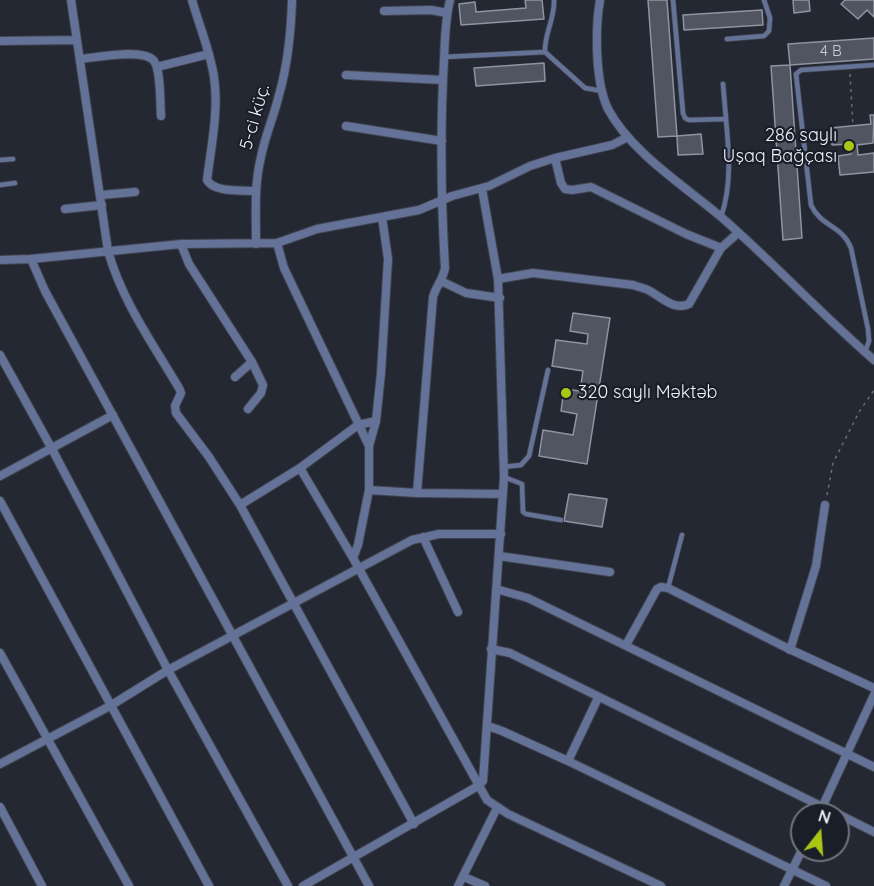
<!DOCTYPE html>
<meta charset="utf-8">
<style>
body{margin:0}
#map{position:relative;width:874px;height:886px;overflow:hidden;background:#242833;font-family:Quicksand,sans-serif}
canvas{display:block}
.north{position:absolute;left:790px;top:802px;width:60px;height:60px;box-sizing:border-box;background:#1a1e29;border:2px solid #6f737d;border-radius:50%;rotate:17deg;font-size:16px;font-weight:700;line-height:24px;text-align:center;color:#eff2fa}
.north::after{content:'';display:block;margin:auto;width:21px;height:27px;background:#abc716;clip-path:polygon(50% 0,100% 100%,50% 72%,0 100%)}
</style>
<div id="map">
<canvas width="874" height="886"></canvas>
<div class="north">N</div>
</div>
<script>
const ctx = document.querySelector('canvas').getContext('2d');
ctx.lineJoin = 'round';
function fillPath(path, color) { ctx.fillStyle = color; ctx.fill(path, 'evenodd'); }
function trace(path, color, width, dash) { ctx.strokeStyle = color; ctx.lineWidth = width; ctx.lineCap = dash ? 'butt' : 'round'; ctx.setLineDash(dash || []); ctx.stroke(path); }
function drawText(font, color, halo, rows, align = 'center') {
  ctx.font = font + ' Quicksand,sans-serif'; ctx.lineWidth = 4.5; ctx.setLineDash([]); ctx.textBaseline = 'middle'; ctx.strokeStyle = halo; ctx.fillStyle = color; for (const [text, x, y, turn = 0] of rows) {
    ctx.save(); ctx.translate(x, y); ctx.rotate((+turn || 0) * Math.PI / 180); ctx.textAlign = isNaN(turn) ? turn : align; if (halo) ctx.strokeText(text, 0, 0); ctx.fillText(text, 0, 0); ctx.restore();
  }
}
const building = new Path2D(`
 M525 0H542L544 19 461 25 459 4 475 2 476 12 526 8Z
 M648 0H667L677 136 658 137Z
 M793 0H809L810 11 794 13Z
 M845 0H874V17L867 10 858 19 841 4Z
 M762 10 763 25 684 30 683 15Z
 M874 38V59L790 65 788 44Z
 M544 63 545 81 476 86 474 68Z
 M790 65 802 238 783 240 771 66Z
 M870 115H874L873 143 857 145 858 155 874 153V172L840 175 838 156 851 154 850 144 832 145 830 128 871 124Z
 M701 134 703 154 678 155 677 136Z
 M573 313 610 318 587 464 539 456 543 430 573 435 577 414 561 411 564 389 580 391 583 371 552 366 556 340 587 344 588 334 570 331Z
 M569 494 607 499 602 527 564 521Z`);
const path = new Path2D(`
 M850 74 853 126
 M827 495 833 463 859 412 874 390`);
const service = new Path2D(`
 M554 0C555 19 544 34 545 52L585 88 602 91
 M673 0 683 113 685 118 689 120 726 119C729 152 732 185 721 217
 M727 39 764 36 769 31 770 18 764 0
 M444 57 545 52
 M723 84 726 119
 M0 160 13 159
 M0 185 15 183
 M865 352 869 341 868 329 851 248C842 225 821 227 811 205L796 74 801 70 874 65
 M503 467 521 465 529 456 548 370
 M504 477 522 484 523 512 526 514 561 520
 M668 588 682 535`);
const minor = new Path2D(`
 M71 0 108 251C122 301 153 344 179 388L181 393 175 406 176 413 209 457 240 505 414 824
 M192 0C199 25 210 51 214 77 219 111 211 147 207 180 214 193 242 190 256 191
 M600 0C595 29 595 82 608 109 631 152 683 185 720 216 773 262 821 314 874 360
 M384 11 431 10 447 13
 M0 41 77 40
 M81 59C96 57 144 48 154 61 161 70 160 103 161 116
 M157 67 209 54
 M346 75 443 80
 M346 126 442 141
 M555 158 561 183 565 189 572 190 591 187 686 234 721 248
 M101 195 135 192
 M65 209 102 205
 M277 243 284 268 369 446
 M181 244 189 264 252 362 263 385 261 393 248 409
 M256 244C256 214 254 185 261 157 265 136 274 116 279 95 288 64 291 32 292 0
 M31 259 45 291 369 886
 M0 260 31 259 181 244 277 243 317 229 419 210 452 196 489 186 530 166 555 158 612 145 628 137
 M498 279 533 273 633 285C638 287 644 288 648 290 662 297 673 311 689 304L721 248 738 233
 M441 281 466 293 500 298
 M0 355 52 449 168 670 288 886
 M235 377 252 362
 M300 468 353 558 487 800 508 814 661 886
 M0 476 113 415
 M369 490 417 493 503 494
 M417 493 433 297C436 286 443 280 445 268 441 199 440 129 444 60 445 40 445 20 450 0
 M0 501 209 886
 M240 505 300 468 358 425 376 421
 M423 537 458 612
 M499 556 610 572
 M353 558 358 545 369 490V446L376 421 381 373 388 259 382 217
 M496 589 528 598 874 767
 M626 645 657 589 661 587 668 588 787 648 874 688
 M491 649 510 653 837 814
 M790 650 816 566 825 505
 M0 653 129 886
 M488 726 502 731 568 761 826 886
 M568 761 598 698
 M0 764 110 706 168 670 412 540 439 534H501
 M0 807 42 886
 M819 814 874 695
 M838 814 874 832
 M464 877 485 886
 M303 886 478 786 483 781 504 477 498 279 482 189
 M458 886 497 808
 M784 886 802 850`);
const markers = [
 [849,146,6,"#abc716"],
 [566,393,6,"#abc716"]
];
const numberNames = [
 ["4 B",831,51]
];
const streetNames = [
 ["5-ci küç.",255,117,-74]
];
const poiNames = [
 ["286 saylı",837,136],
 ["Uşaq Bağçası",837,157],
 ["320 saylı Məktəb",578,393,"left"]
];
fillPath(building, '#515562');
trace(building, '#8f94a2', 1.5);
trace(service, '#40444f', 6);
trace(minor, '#40444f', 10);
trace(path, '#6a6d77', 1.5, [3, 4.5]);
trace(service, '#657297', 4.5);
trace(minor, '#657297', 8);
for (const [x, y, r, color] of markers) { const dot = new Path2D(); dot.arc(x, y, r, 0, 2 * Math.PI); ctx.fillStyle = color; ctx.fill(dot); trace(dot, '#1a1e29', 2); }
drawText('15px', '#c8cbd4', null, numberNames);
drawText('18px', '#eff2fa', '#1a1e29', streetNames);
drawText('18px', '#eff2fa', '#1a1e29', poiNames, 'right');
</script>
